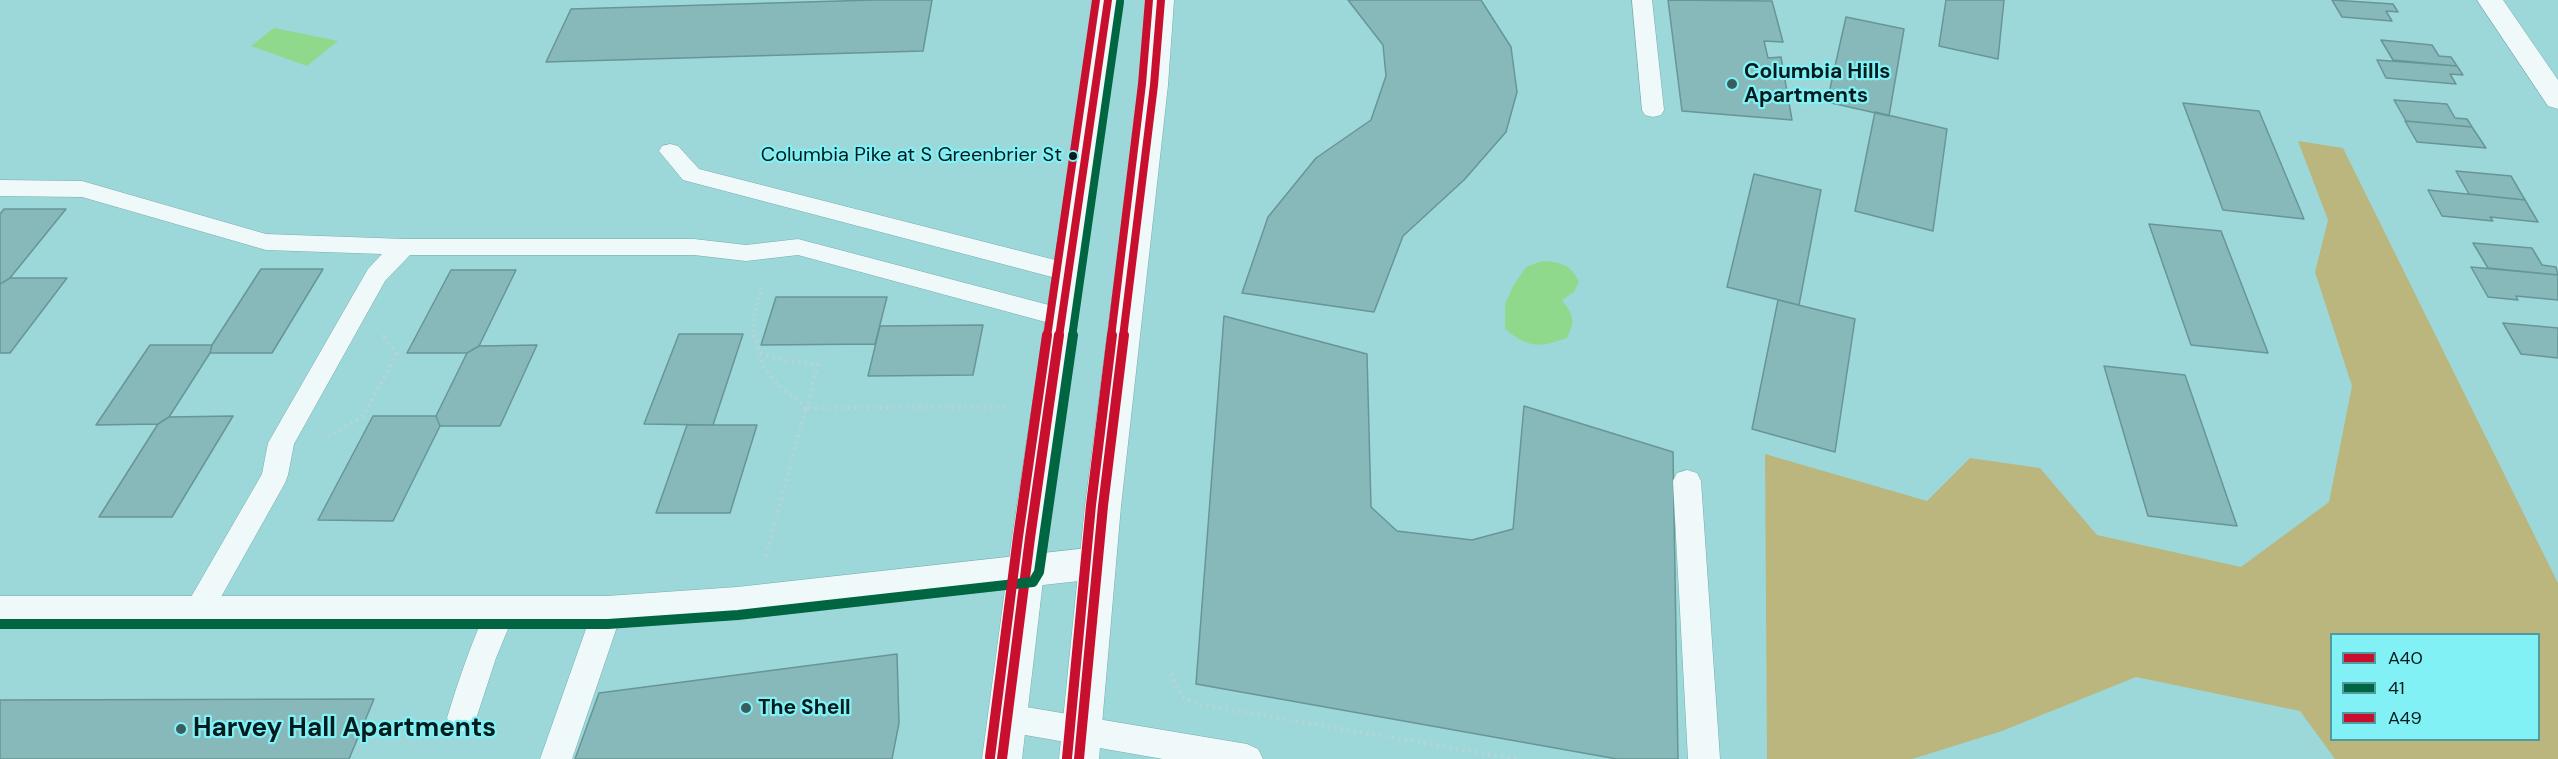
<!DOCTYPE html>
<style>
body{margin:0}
#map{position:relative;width:2558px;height:759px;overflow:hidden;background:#9cd8da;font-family:"DM Sans",sans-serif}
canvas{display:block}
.legend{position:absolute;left:2330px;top:633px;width:210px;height:108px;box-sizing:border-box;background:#81f1f5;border:2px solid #4f9b9e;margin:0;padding:8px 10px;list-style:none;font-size:18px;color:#031b1c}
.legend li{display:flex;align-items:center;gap:12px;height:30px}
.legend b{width:30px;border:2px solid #4f9b9e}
</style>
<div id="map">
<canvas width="2558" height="759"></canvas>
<ul class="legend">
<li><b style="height:8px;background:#c8102e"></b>A40</li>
<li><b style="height:8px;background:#006641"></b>41</li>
<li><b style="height:8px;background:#c8102e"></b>A49</li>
</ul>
</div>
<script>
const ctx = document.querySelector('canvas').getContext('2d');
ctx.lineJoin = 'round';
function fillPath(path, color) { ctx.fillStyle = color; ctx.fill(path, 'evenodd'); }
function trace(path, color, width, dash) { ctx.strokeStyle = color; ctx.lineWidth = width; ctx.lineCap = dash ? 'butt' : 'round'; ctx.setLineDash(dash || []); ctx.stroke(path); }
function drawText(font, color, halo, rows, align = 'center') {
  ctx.font = font + ' "DM Sans",sans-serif'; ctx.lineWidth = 4.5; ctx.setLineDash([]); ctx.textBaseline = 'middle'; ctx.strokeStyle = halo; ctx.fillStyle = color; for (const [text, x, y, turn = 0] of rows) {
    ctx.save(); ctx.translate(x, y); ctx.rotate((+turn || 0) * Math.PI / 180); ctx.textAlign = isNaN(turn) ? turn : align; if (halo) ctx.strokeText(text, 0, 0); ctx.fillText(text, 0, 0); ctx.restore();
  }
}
const forest = new Path2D(`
 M2298 141 2343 148 2558 583V759H2335L2300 711 2136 677 2002 731 1912 759H1767L1765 454 1927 501 1970 458 2040 468 2097 535 2241 567 2329 502 2352 386 2315 272 2328 220ZM2332 634H2538V740H2332Z`);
const water = new Path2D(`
 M274 28 338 41 307 66 251 46Z
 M1542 261C1560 262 1571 264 1579 282L1574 292 1562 300C1573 314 1576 321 1567 338 1539 348 1528 348 1505 329V304L1513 286 1526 267Z`);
const building = new Path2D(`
 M873 0H932L923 51 546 62 571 9Z
 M1348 0H1481L1511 47 1517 92 1506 132 1464 180 1403 236 1374 312 1242 293 1268 217 1316 158 1371 120 1386 76 1383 45Z
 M1668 0 1772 1 1783 42 1764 41 1768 58 1781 57 1792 120 1682 111Z
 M1946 0H2004L1998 59 1939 46Z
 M2332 0 2393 4 2398 12 2386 11 2392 21 2342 17Z
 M1846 17 1904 29 1889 116 1827 102Z
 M2381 40 2432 45 2439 56 2451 57 2457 66 2393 60Z
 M2377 60 2457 66 2463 75 2450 74 2456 84 2386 78Z
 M2394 100 2447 104 2455 118 2467 119 2472 127 2406 121Z
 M2183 103 2259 111 2304 219 2223 210Z
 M1875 112 1947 129 1933 231 1855 211Z
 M2405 121 2472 127 2486 148 2417 142Z
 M2456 171 2511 176 2525 200 2469 194Z
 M1754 174 1821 190 1799 305 1727 287Z
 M2428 190 2525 200 2538 222 2490 217 2493 221 2442 216Z
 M4 209H66L10 278 0 284V214Z
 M2149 224 2221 231 2268 353 2191 345Z
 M2473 243 2532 248 2542 265 2556 267 2558 275 2488 268Z
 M2471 267 2558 275V300L2516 296 2518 300 2488 297Z
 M261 269H323L272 353H210L212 345Z
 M451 270H516L479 346 467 353H407Z
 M10 278H67L10 353H0V284Z
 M776 297H887L875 344 761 345Z
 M1778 300 1855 319 1835 452 1752 429Z
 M1224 316 1367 354 1371 507 1397 531 1472 540 1513 529 1524 406 1673 452 1678 759H1617L1196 684Z
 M2503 323 2558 328V358L2521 354Z
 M983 325 973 375 868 376 880 326Z
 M679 334H743L713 425 644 424Z
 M150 345H212L210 353 169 417 158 424 96 425Z
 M537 345 500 426H440L436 416 467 353 479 346Z
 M2104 366 2185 375 2237 526 2148 516Z
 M233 416 172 517H99L158 424 169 417Z
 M373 416H436L440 426 393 521 318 520Z
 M687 425H757L730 513H656Z
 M897 654 899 723 892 759H575L599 693Z
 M374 699 349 759H0V700Z`);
const pathFar1 = new Path2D(`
 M383 335 384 337
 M755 337 752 328 762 284`);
const path = new Path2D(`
 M754 335 764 367 778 384 806 408 818 364 788 361 761 354
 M328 436 364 416 396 354 383 335
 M766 556 806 408 1006 407
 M1171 674 1181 696 1196 704 1518 759`);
const lane = new Path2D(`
 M1632 0H1652L1664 110 1661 115 1653 117 1645 115 1642 110Z
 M670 144 678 146 699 169 1071 264 1079 267 1083 273 1079 279 1071 282 683 180 659 151 662 146Z
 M0 180 82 181 266 234 404 239H694L746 245 798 239 1064 309 1073 312 1076 318 1073 324 1064 327 798 255 746 261 694 255H410L385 281 294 444 288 475 285 483 207 622 197 626 187 622 182 613 187 604 262 474 268 443 272 436 368 269 382 254 266 250 82 197 0 196Z
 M1687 470 1697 473 1701 481 1720 759H1688L1673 481 1677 473Z
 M500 599 510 603 515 612 496 658 473 728 462 732 451 728 447 718C459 679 472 640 490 603Z
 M607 599 617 603 622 612 572 759H540L592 612 597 603Z
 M1008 704 1247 744 1258 749 1263 759H1163L1008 732 997 728 993 718 997 708Z`);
const street = new Path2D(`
 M2477 0H2503L2558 80V109L2548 106Z
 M1097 547 1110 552 1115 563 1110 574 1097 579 737 619 607 628H0V596H607L737 587Z`);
const primary = new Path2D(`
 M1095 0H1121L1048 538 1022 759H982L1012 538Z
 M1148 0H1174L1168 85 1121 506 1099 759H1059L1085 506 1140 85Z`);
const bus1Far1 = new Path2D(`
 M1059 337 1108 0
 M1123 337 1154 85 1161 0`);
const bus1 = new Path2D(`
 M1002 759 1030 538 1059 335
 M1079 759 1103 506 1124 335`);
const bus2Far1 = new Path2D(`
 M1072 337 1120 2`);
const bus2 = new Path2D(`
 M0 624H608L738 615 1033 582 1039 572 1073 335`);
const bus3Far1 = new Path2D(`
 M1047 337 1096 0
 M1111 337 1142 84 1149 0`);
const bus3 = new Path2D(`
 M990 757 1018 537 1047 335
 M1067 758 1091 505 1112 335`);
const markers = [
 [1732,84,6,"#395d5e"],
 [1073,156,5,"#031b1c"],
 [746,708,6,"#395d5e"],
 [181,729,6,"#395d5e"]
];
const busNames = [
 ["Columbia Pike at S Greenbrier St",1062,156]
];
const poiNames = [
 ["Columbia Hills",1744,72],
 ["Apartments",1744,96],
 ["The Shell",758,708]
];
const nearPoinames = [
 ["Harvey Hall Apartments",193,729]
];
fillPath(forest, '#bbb67d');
fillPath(water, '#8fd98c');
fillPath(building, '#87b9ba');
trace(building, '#689596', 1.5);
trace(lane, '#79acad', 1);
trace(street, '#79acad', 1);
trace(primary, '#79acad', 1);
trace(pathFar1, '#c0d2d3', 3, [1.5, 4]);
trace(path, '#c0d2d3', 4, [1.5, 5]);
fillPath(lane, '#f0f9f9');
fillPath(street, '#f0f9f9');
fillPath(primary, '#f0f9f9');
trace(bus1Far1, '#c8102e', 8);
trace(bus1, '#c8102e', 10);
trace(bus2Far1, '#006641', 8);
trace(bus2, '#006641', 10);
trace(bus3Far1, '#c8102e', 8);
trace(bus3, '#c8102e', 10);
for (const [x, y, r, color] of markers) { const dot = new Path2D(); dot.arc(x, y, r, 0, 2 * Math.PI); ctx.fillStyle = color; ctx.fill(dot); trace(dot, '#81f1f5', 2); }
drawText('20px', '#031b1c', '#81f1f5', busNames, 'right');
drawText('bold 21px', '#031b1c', '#81f1f5', poiNames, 'left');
drawText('bold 26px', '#031b1c', '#81f1f5', nearPoinames, 'left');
</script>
